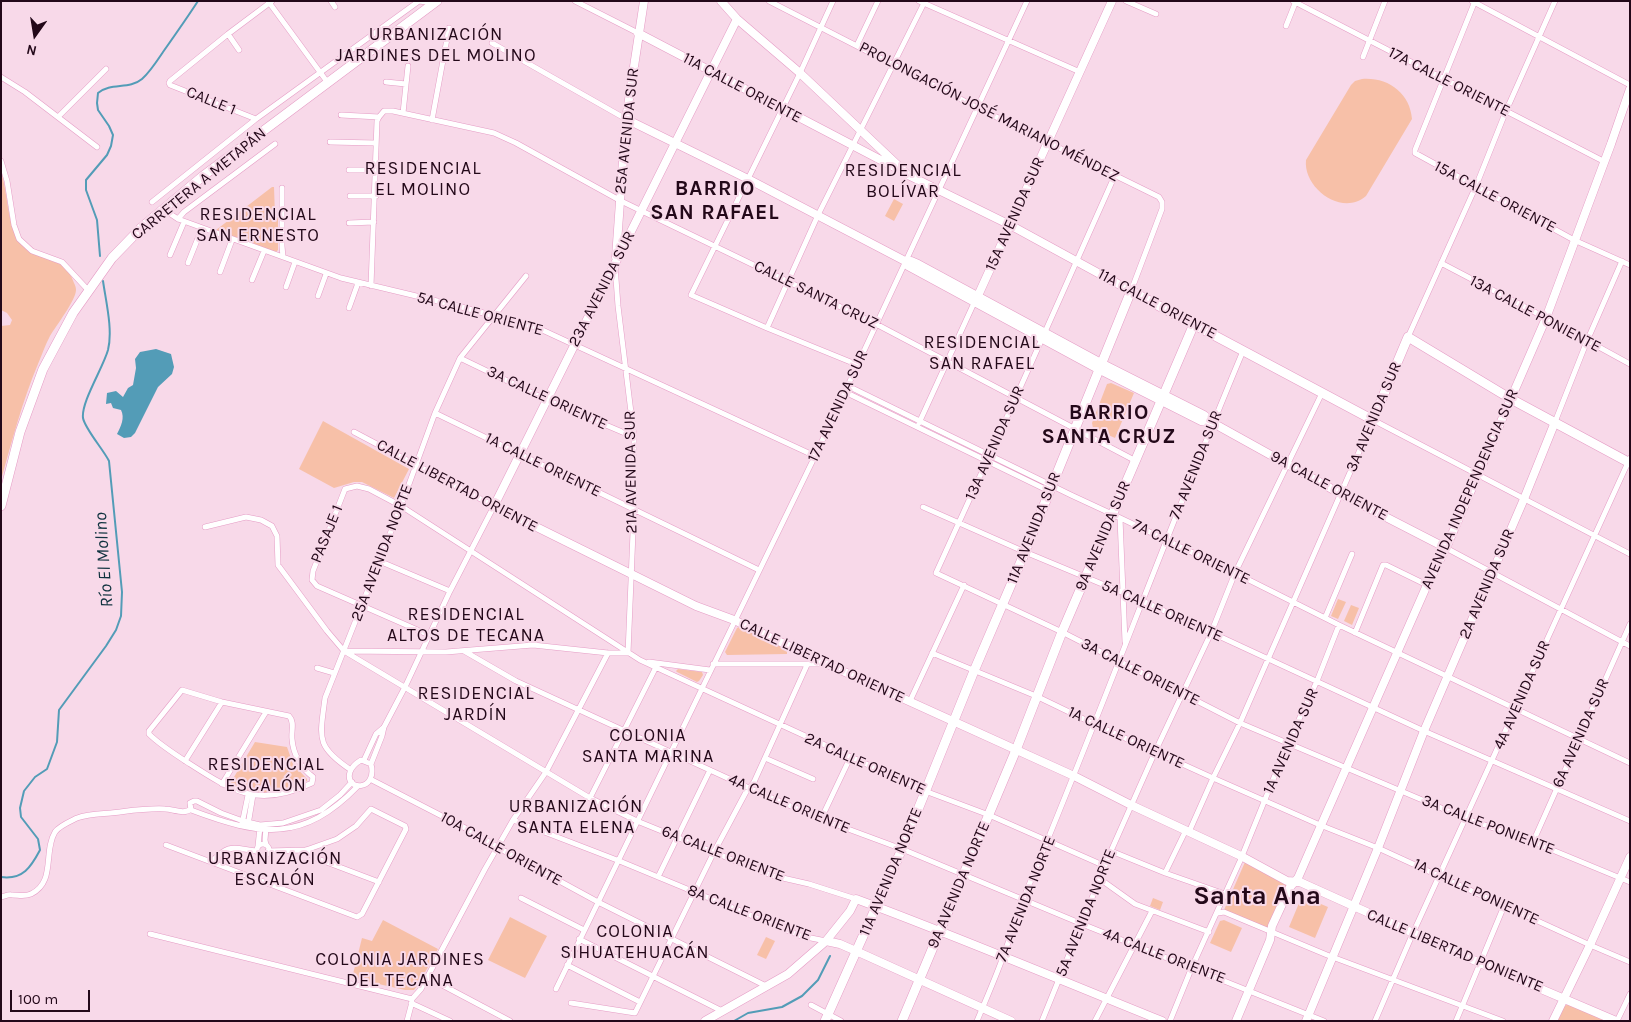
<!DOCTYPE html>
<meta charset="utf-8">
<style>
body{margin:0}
#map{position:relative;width:1631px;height:1022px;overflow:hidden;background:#f8d9e9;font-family:Karla,sans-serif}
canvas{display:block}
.frame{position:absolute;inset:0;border:2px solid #230819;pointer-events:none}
.north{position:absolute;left:10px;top:10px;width:50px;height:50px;-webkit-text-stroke:4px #f8d9e9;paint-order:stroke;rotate:193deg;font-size:14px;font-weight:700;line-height:20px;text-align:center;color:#230819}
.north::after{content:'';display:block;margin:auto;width:18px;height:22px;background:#230819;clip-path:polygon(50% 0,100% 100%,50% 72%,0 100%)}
.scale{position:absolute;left:10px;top:990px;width:80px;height:22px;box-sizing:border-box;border:2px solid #230819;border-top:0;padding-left:6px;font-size:15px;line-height:18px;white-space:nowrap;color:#230819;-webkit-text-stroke:4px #f8d9e9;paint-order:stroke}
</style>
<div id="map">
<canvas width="1631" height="1022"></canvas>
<div class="frame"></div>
<div class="north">N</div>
<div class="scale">100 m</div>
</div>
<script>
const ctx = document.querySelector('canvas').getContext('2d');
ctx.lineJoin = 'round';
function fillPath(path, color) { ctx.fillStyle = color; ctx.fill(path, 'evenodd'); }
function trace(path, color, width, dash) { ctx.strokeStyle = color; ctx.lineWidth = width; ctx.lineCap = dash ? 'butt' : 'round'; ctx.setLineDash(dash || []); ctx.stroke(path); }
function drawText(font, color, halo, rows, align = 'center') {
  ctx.font = font + ' Karla,sans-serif'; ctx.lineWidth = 4; ctx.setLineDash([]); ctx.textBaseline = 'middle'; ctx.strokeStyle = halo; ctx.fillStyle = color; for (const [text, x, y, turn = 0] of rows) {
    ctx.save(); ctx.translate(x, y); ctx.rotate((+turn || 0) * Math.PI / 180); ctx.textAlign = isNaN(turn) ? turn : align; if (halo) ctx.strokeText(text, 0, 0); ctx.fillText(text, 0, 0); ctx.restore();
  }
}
const green = new Path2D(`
 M1362 79C1388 77 1410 93 1412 119L1366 196C1342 217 1303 188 1306 160L1351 85 1355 81Z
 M1 172C8 193 7 223 19 241 34 264 64 251 74 283 75 285 76 287 76 290 76 300 56 326 50 336 45 345 42 355 38 364 22 402 12 441 1 480V326L10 325 12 320 7 313 1 310Z
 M272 187H274L275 215 278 216V250L276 252 216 230Z
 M894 199 903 204 894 221 885 216Z
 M1111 383 1134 393 1115 438 1093 428 1092 423 1107 384Z
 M323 421 409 469 394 498 362 482H354L334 488 299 469Z
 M1338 599 1346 602 1338 619 1331 616Z
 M1351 605 1359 608 1352 625 1344 621Z
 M739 627 787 649V654L727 655 725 652 737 628Z
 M678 669 702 672 703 675 699 681 697 682 677 672 676 671Z
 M255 742 287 747 293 764 307 779V781C301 784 295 788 289 790 271 794 248 794 232 784L231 782Z
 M1245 862 1287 883V886L1268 928 1224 910Z
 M1302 896 1328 907 1315 938 1289 927Z
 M1153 898 1163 902 1160 910 1150 906Z
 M510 917 547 936 525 978 488 960Z
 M383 920 438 949 418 985 414 990H405L352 978 362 938 372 941Z
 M1224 920 1242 928 1231 952 1210 943 1220 921Z
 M766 937 775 941 766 959 757 955Z
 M1570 1004 1606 1021H1557L1564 1006Z`);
const water = new Path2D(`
 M156 349 171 354 174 367 172 374 158 387 135 433 131 437 124 438 117 434C121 426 125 418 121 410L113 408 111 403 106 404 107 393 116 391 123 397 128 388 133 385 136 368 135 359 140 352Z`);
const stream = new Path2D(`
 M100 256 97 220 86 190V180L107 155 111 146 113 135 109 126 98 110 97 103 98 93C111 82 129 90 142 79 150 72 157 61 163 52 175 35 187 18 198 1
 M1 877C23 880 31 867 40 850L38 839 21 817 20 808 24 791 35 777 47 769 57 742 59 710 106 646 116 630 121 616 122 592 109 461C103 449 85 429 83 418 81 402 103 368 108 350 113 330 106 302 103 281
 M734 1021 748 1013 782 1007 802 996 818 980 830 956`);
const street = new Path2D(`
 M268 1 328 83
 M331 1 335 7
 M575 1 638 33
 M769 1 978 108 1159 197 1162 202V209L1131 291
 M833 1 800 73 691 295 767 328 858 365
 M919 1 1080 72
 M1126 1 1156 14
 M1293 1 1605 162
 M1472 1 1630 85
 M1475 1 1415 150V153L1574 240 1630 265
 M1286 26 1296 1
 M228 34 239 50
 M492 43 626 119
 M857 45 878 1
 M1363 57 1385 1
 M1 77 25 92 97 147
 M386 82 406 84
 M403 113 408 66
 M341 115 379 117
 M58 117 106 69
 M256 119 170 85 169 83 170 81 228 34 272 1
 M432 120 449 28
 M330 142 376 143
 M1 161 7 181 14 225 19 239 32 251 62 262 88 290
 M349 170H376
 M1115 175 1016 397 936 573 1062 632 1240 723 1465 818 1533 842 1630 882
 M282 188V246L283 257
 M350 196H376
 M152 202 256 119 419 1 427 2 431 6
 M163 209 178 219 341 278 458 306 538 328 815 456
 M178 219 184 212 275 144
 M349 223 374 222
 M170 255 184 222
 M188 263 202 228
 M1441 263 1546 318 1630 364
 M615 265 618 306 634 437V508L628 653
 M220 272 232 240
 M252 280 264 251
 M371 286 377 121 379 117 384 111H393L494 133 516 143 621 201 876 324 1136 461
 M286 287 295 262
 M318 296 326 274
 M349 308 358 283
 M767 328 818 215 924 3
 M1408 337 1476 186 1506 111 1555 1
 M460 358 547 400 634 437
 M848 386 1071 495 1112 514 1235 573 1339 625 1630 763
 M845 392 1049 491
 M435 413 759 570
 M1555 422 1587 341 1622 261
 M919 423 974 303
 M354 432 494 506 450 591 405 687 384 727 382 736 371 764
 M923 507 1025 552 1143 601 1424 731 1630 821
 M1120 518 1125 642
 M205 527 246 517 261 520 272 526 277 536 278 565 327 631 344 651 590 798 637 821 755 869 774 876 809 884 856 899
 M1446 548 1630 646
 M379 561 450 591
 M1325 618 1352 554
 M1355 633 1383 565H1386L1427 585
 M429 635 317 586 312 580 313 571 345 489 357 486 369 489 401 506 640 660 925 791 989 815 1105 866
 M344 651 446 652 533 645 608 653H627
 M464 651 516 681 749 788 821 819 902 849 1082 924 1324 1021
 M932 653 1036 696 1094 724 1213 778 1320 825 1378 848 1590 945 1630 962
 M649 662 710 670
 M713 664H824
 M317 668 334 673
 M182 690 222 702 289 716C295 722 291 731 292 739 293 754 301 768 313 777L312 783C260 808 235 793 190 764 176 755 160 745 149 734V731Z
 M910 701 964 585
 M765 758 813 779
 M361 760 371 764C378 792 344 791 350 772 352 766 356 763 361 760Z
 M364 760 376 734 383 728
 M185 761 222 702
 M351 770C315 746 320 738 325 698L401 506 435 413 460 358 526 276
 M370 779 471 831 497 847 598 902 766 986
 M222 784 266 712
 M590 798 656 667
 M190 803 191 810C260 836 303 843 358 786
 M190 803 194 801H197L221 813 243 821 260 825 283 823 321 810 340 795 352 782
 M821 819 850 758
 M513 820 617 860 801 936 826 941
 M242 824 248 795
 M248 825 253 795
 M1189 832 1213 778 1240 723 1373 420 1630 554
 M1533 842 1630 624
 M257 850a6 6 0 1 1 12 0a6 6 0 1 1-12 0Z
 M166 845 357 917 362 914 406 829 405 826 371 809 356 826 337 839 306 850 268 851
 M266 845 265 840 266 828
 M258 846 260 827
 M306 850 313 857 379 882
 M1111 851 1165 873 1225 894
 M211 862C230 843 232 848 257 851
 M1165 873 1186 830
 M658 877 710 770
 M1100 879 1135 904 1209 932
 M1 897C5 896 9 894 12 895 19 895 24 897 31 894 56 882 43 852 55 832 59 826 71 821 77 818 88 814 100 814 111 813 129 811 147 808 165 809 173 809 184 815 191 809
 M521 898 584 930
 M1218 913 1224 912 1327 955 1503 1021
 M150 934 412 999
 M579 939 722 1011
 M567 965 640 1002
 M427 977 510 1021
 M556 989 815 456 1027 1
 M412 999 421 989 485 869 513 820 546 772 608 653
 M411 1003 450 1021
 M571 1003 635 1013 714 852 746 792 754 782 807 665
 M811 1005 841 1021
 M407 1021 412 1002
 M977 1021C986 999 996 977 1004 954 1011 935 1017 916 1024 897 1100 716 1167 532 1243 351
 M1042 1021 1111 851 1155 752 1211 633 1235 573 1322 393
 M1095 1021 1152 911
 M1170 1021 1192 967 1240 861 1288 743 1317 681 1339 625
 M1375 1021 1413 933 1630 458
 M1456 1021 1504 906
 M1617 1021 1630 994`);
const secondary = new Path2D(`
 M721 1 737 19 800 73 908 175 1010 225 1131 291
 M737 19 494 506 696 606 734 620 827 664 1074 776 1131 805 1241 856 1287 881 1300 882 1480 963 1616 1021
 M638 33 896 168
 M626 119 748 179 905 261H911L918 264 1101 363 1204 415 1213 423 1341 494 1446 548
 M616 257 626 119 644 1
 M905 261 908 266 1098 369 1201 421 1213 423
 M976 300 1112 1
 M826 941 840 944 856 951 1011 1021
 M705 1021 788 974 826 941 850 911 856 899C959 937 1060 980 1162 1021
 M1236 1021 1270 940 1272 926 1290 887 1298 878 1308 855 1427 585 1446 548 1546 318 1611 144 1630 89
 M1306 1021 1378 848 1424 731 1524 499 1555 422
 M1553 1021 1590 945 1630 857`);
const primary = new Path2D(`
 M1 506 20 432 43 369 73 313 112 258 142 227 203 176 437 1
 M825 1021 902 849 974 671 1025 552 1131 291 1373 420 1408 337 1511 399 1630 463
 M902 1021 1016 750 1062 632 1194 324`);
const streetNames = [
 ["17A CALLE ORIENTE",1449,82,27],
 ["11A CALLE ORIENTE",742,88,28],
 ["CALLE 1",211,101,22],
 ["PROLONGACIÓN JOSÉ MARIANO MÉNDEZ",989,112,27],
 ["25A AVENIDA SUR",627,131,-84],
 ["CARRETERA A METAPÁN",199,184,-39],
 ["15A CALLE ORIENTE",1495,197,28],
 ["15A AVENIDA SUR",1015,214,-66],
 ["23A AVENIDA SUR",602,289,-63],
 ["CALLE SANTA CRUZ",816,295,26],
 ["11A CALLE ORIENTE",1157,304,28],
 ["5A CALLE ORIENTE",480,314,15],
 ["13A CALLE PONIENTE",1535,314,28],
 ["3A CALLE ORIENTE",547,398,25],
 ["17A AVENIDA SUR",838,406,-65],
 ["3A AVENIDA SUR",1374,417,-67],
 ["13A AVENIDA SUR",995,443,-66],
 ["1A CALLE ORIENTE",543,465,26],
 ["7A AVENIDA SUR",1196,465,-68],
 ["21A AVENIDA SUR",631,472,-91],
 ["CALLE LIBERTAD ORIENTE",457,486,28],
 ["9A CALLE ORIENTE",1329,486,28],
 ["AVENIDA INDEPENDENCIA SUR",1470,489,-66],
 ["11A AVENIDA SUR",1034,528,-68],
 ["PASAJE 1",327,534,-68],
 ["9A AVENIDA SUR",1103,536,-67],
 ["7A CALLE ORIENTE",1191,552,26],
 ["25A AVENIDA NORTE",382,553,-69],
 ["2A AVENIDA SUR",1487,584,-67],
 ["5A CALLE ORIENTE",1162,611,24],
 ["CALLE LIBERTAD ORIENTE",822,661,25],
 ["3A CALLE ORIENTE",1140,672,27],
 ["4A AVENIDA SUR",1522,695,-66],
 ["6A AVENIDA SUR",1581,733,-66],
 ["1A CALLE ORIENTE",1126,738,25],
 ["1A AVENIDA SUR",1291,741,-66],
 ["2A CALLE ORIENTE",865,764,24],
 ["4A CALLE ORIENTE",789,804,23],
 ["3A CALLE PONIENTE",1488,825,21],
 ["10A CALLE ORIENTE",501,849,29],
 ["6A CALLE ORIENTE",723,854,21],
 ["11A AVENIDA NORTE",891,872,-67],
 ["9A AVENIDA NORTE",959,885,-67],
 ["1A CALLE PONIENTE",1476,892,25],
 ["7A AVENIDA NORTE",1026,899,-68],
 ["8A CALLE ORIENTE",749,913,21],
 ["5A AVENIDA NORTE",1086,913,-68],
 ["CALLE LIBERTAD PONIENTE",1455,951,23],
 ["4A CALLE ORIENTE",1164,956,21]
];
const neighbourhoodNames = [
 ["URBANIZACIÓN",436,35],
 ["JARDINES DEL MOLINO",436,56],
 ["RESIDENCIAL",423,169],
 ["EL MOLINO",423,190],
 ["RESIDENCIAL",903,171],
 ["BOLÍVAR",903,192],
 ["RESIDENCIAL",258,215],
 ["SAN ERNESTO",258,236],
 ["RESIDENCIAL",982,343],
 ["SAN RAFAEL",982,364],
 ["RESIDENCIAL",466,615],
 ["ALTOS DE TECANA",466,636],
 ["RESIDENCIAL",476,694],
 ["JARDÍN",476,715],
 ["COLONIA",648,736],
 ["SANTA MARINA",648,757],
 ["RESIDENCIAL",266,765],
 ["ESCALÓN",266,786],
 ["URBANIZACIÓN",576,807],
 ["SANTA ELENA",576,828],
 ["URBANIZACIÓN",275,859],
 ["ESCALÓN",275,880],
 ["COLONIA",635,932],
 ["SIHUATEHUACÁN",635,953],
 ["COLONIA JARDINES",400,960],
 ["DEL TECANA",400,981]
];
const waterNames = [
 ["Río El Molino",104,560,-94]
];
const districtNames = [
 ["BARRIO",715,189],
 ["SAN RAFAEL",715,213],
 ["BARRIO",1109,413],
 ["SANTA CRUZ",1109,437]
];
const townNames = [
 ["Santa Ana",1257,897]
];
fillPath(green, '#f7c0a8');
fillPath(water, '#539cb7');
trace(stream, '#539cb7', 2);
trace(street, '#e59cc5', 6);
trace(secondary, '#e59cc5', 9);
trace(primary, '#e59cc5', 10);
trace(street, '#fff', 5);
trace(secondary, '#fff', 8);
trace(primary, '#fff', 9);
drawText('16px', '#230819', '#f8d9e9', streetNames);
ctx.letterSpacing = '1px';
drawText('18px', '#230819', '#f8d9e9', neighbourhoodNames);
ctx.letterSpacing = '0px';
drawText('italic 18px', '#113340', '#f8d9e9', waterNames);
ctx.letterSpacing = '1px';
drawText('bold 21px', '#230819', '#f8d9e9', districtNames);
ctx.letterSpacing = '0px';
drawText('bold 26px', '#230819', '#f8d9e9', townNames);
</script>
